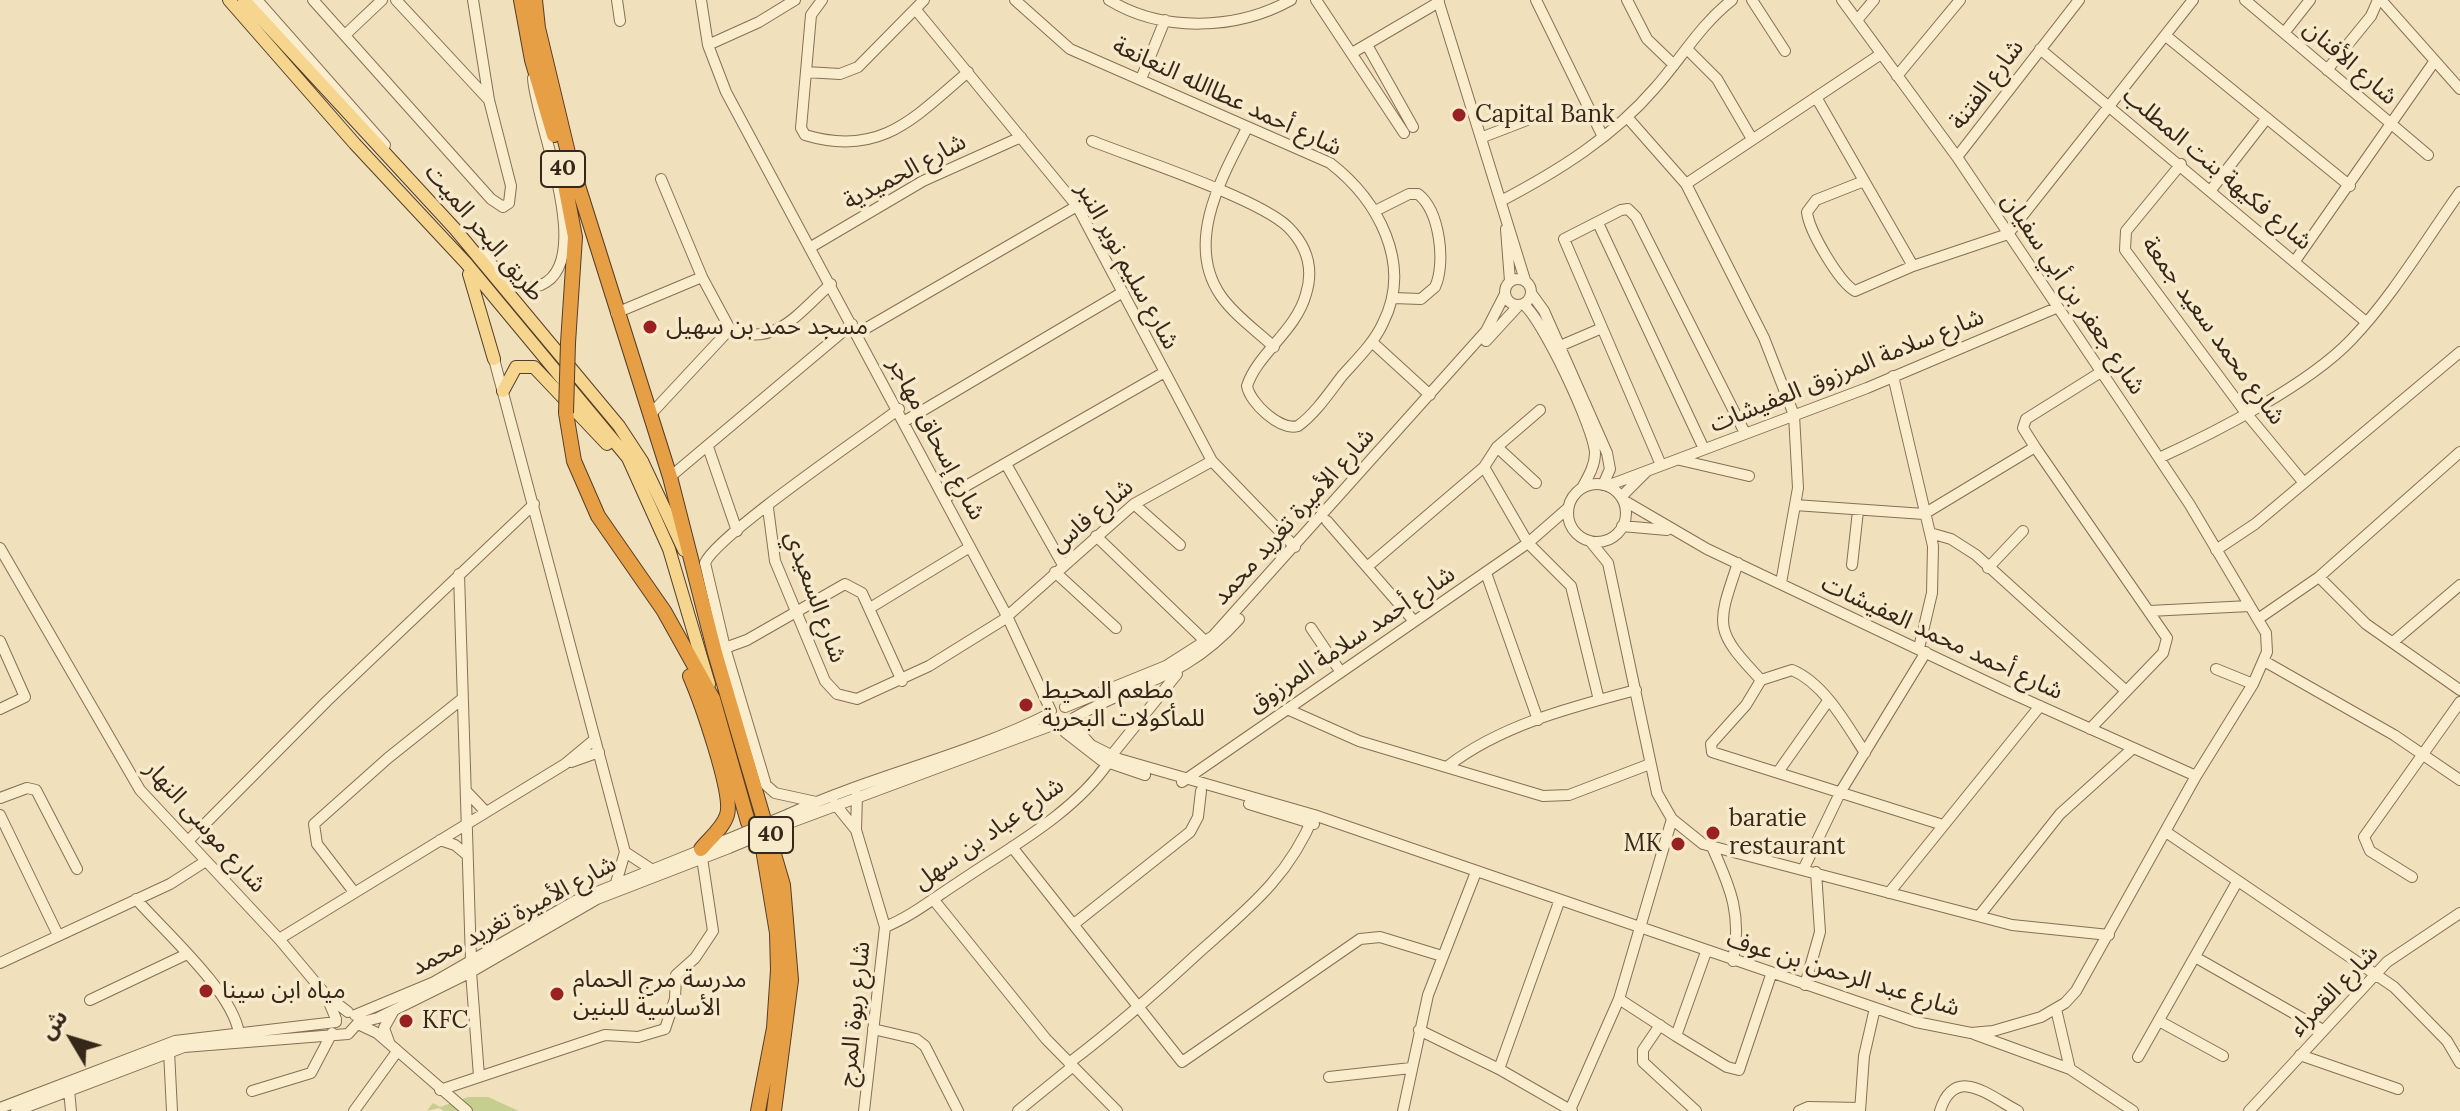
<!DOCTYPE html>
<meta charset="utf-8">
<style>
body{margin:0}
#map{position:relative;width:2460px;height:1111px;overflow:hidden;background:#f0e0bb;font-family:Lora,"Noto Sans Arabic",serif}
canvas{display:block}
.north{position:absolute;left:32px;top:999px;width:80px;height:80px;-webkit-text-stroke:6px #f7eacb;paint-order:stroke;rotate:308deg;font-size:22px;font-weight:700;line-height:32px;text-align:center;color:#35271a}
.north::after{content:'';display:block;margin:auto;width:28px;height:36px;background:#35271a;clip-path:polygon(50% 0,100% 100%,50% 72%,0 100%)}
</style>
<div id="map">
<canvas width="2460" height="1111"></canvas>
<div class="north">ش</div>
</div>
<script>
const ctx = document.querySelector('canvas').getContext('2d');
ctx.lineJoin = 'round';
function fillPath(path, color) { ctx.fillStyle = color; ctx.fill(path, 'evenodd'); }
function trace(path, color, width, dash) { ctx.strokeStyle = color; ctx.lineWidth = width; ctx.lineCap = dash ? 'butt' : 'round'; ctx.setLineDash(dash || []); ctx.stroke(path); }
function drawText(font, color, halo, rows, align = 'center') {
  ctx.font = font + ' Lora,"Noto Sans Arabic",serif'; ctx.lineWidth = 7; ctx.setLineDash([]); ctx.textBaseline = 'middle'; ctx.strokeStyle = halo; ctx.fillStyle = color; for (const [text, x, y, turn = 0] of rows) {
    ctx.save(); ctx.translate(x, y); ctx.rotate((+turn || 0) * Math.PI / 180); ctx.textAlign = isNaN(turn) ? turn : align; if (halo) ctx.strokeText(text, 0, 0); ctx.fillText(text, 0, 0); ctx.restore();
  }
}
const green = new Path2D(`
 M468 1097H488L519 1111H444L439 1108 427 1111 433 1103 440 1107Z`);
const minor = new Path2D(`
 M257 0 385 145
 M313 0 491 199 503 207 509 203 511 186 489 100 473 0
 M396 0 488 99
 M617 0 620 21
 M701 0 708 45 726 92 1007 616 1051 711
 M822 0 811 15 801 128 805 135C881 158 915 117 968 72
 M1015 0 1070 49 1330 163C1378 200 1413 264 1383 323 1374 343 1357 359 1342 376 1329 393 1315 414 1298 426 1280 431 1250 403 1247 386 1257 354 1296 331 1306 294 1314 268 1307 246 1288 227 1258 198 1137 159 1092 141
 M1109 0C1163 33 1237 30 1291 0
 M1316 0 1404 133
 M1438 0 1525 280
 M1536 0 1603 137
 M1627 0 1647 39 1674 65
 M1752 0 1785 51
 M2245 0 2428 155
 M2381 0 2460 89
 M916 10 1077 206 1212 461 1295 547
 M1858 19 1874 0
 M2284 33 2310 0
 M345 35 382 0
 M2166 36 2350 186
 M708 45 759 22 795 0
 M1367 45 1413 127
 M1687 49 1717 79 1752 139
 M2040 49 2366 322
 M1352 53 1439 2
 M2327 70 2371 16 2378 0
 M806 72 840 74 858 67 924 0
 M1897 76 1960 0
 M1141 79 1165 20
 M1816 97 1913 266
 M1627 117 1686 184 1764 338 1794 415 1798 488 1781 583
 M1247 128C1222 177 1184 243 1221 296 1235 316 1257 331 1274 347
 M1483 137 1527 120
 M1957 157 2079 0
 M2181 164 2126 231 2125 250 2246 413 2304 483
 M661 179 702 277 730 329C775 349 799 312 831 284
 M1864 181 1816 200 1807 212C1809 231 1839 282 1855 291L1913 266 2008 234 2193 0
 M1686 184 1881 54
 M2211 190 2267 118
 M1501 201C1558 171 1613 137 1655 88 1681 59 1700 25 1732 0
 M1375 211 1409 194H1418C1440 211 1446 264 1435 287L1421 299 1393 298
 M1598 223 1704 449
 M1506 229 1510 281
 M811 247 923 181 1021 137
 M484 255C498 271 516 295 541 285 597 261 535 122 533 78
 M2295 261 2434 62
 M1505 292a13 13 0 1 1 26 0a13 13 0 1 1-26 0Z
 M1531 293 1544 311 1607 453 1610 469 1603 485
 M1523 304C1542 318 1594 428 1595 453 1595 466 1588 477 1582 488
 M616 313 702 277
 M858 333 1077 206
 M1486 341 1519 305
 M1372 342 1430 395
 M1560 346 1602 328
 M494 359 625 852 616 883
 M1893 376 1933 546 1932 593 1919 648
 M649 416 730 329
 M905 421 1123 292
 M708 447 737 531
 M1497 447 1536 483
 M2035 447 2023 428 2026 419 2101 372
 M2159 458C2216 432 2308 385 2351 340 2393 296 2425 241 2460 192
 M1680 460 1749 476
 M1006 464 1063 565
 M1661 465 1564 239 1621 210 1628 209 1636 217 1745 433
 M1484 467 1528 543 1571 586 1599 700
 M670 477 852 324
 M1568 513a29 29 0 1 1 58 0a29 29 0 1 1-58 0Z
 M1607 486 1867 388 2056 308
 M1621 497 1646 472
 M945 498 1163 373
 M1623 500 1707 549 2004 690 2196 776
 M1134 504 1180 545
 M1795 505 1924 514 2035 447 2167 638 2163 653 2090 729
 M768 508 775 561 825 681 837 694 857 699 929 666 1003 620 1134 504 1212 461
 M1327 521 1413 620
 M1622 526 1667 530
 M1930 533 1951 539 1976 555 2125 690
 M1096 536 1206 642
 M1590 541 1608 563 1657 793 1672 819 1703 844 2012 925 2109 935
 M0 548 140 790 279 939 326 995 348 1012
 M2216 550 2255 524 2460 352
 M1738 563C1716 627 1714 630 1761 680L1792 670C1824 683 1847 725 1865 753
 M1852 565 1858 511
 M1367 567 1484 467 1497 447 1540 410
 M1988 568 2023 531
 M1055 572 1116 628
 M1486 573 1538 720
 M459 574 471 961
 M2319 577 2366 624 2460 690
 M870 608 970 547
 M2149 611 2250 606
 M2258 619 2319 577 2460 452
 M1311 628 1340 671
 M0 641 25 697 0 709
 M2393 642 2460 585
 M725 648 747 640 845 584 862 593 902 681
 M2264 661 2394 735 2460 780
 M2216 669 2253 684
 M1761 680 1746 705 1711 744 1712 752 1943 825
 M1065 707 1166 666 1213 636 1486 331 1505 294
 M1287 709 1359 741 1543 796 1569 795 1650 764
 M1074 718C1137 681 1185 680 1239 619
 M1073 725 1091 745 1119 759 1314 815 1916 1022 1971 1033 1993 1031 2041 1017 2065 1003 2076 991 2196 776 2253 684 2267 652 2266 633 2190 505 2129 413 1957 157 1842 0
 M1065 732 1101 760 1145 775
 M1111 756 1177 674
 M571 762 599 752
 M1448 766C1501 725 1572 707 1636 690
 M1778 772 1828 701
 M1182 782 1528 543 1568 508
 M466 791 486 812
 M0 798 27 788 36 790 77 869
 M816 802 775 793 766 785 725 648 705 563C717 535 865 435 899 409
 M835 804 856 830 885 927 864 1111
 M1249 804 1314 824
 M789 814C874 775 966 756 1049 714
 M0 815 58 935
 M792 822 1050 726
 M856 830 857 795
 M2166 832 2394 987 2447 1041 2460 1063
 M440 840 455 845 467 855
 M188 841 327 701 534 504
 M1012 847 1182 1062 1360 939 1380 937 1442 956
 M1713 849C1731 889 1742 916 1733 961
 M625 852 651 869
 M1804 868 1841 791 1926 652
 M2412 877 2370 851 2364 837 2460 702
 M354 892 317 844 314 824 388 758 462 699
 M1889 893 2040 706
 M136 899C166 933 232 991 239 1033
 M933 899 1046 1039 1117 1111
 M1979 916 2060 814 2132 749
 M1074 924 1190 832 1198 817 1201 791
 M885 927C912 916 934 898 959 882 1009 848 1073 814 1108 763
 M279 939 565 764 595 739
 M2195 957 2323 1030
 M0 963 170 884 206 861
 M471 972 479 1076
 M1805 985 1820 932 1816 872
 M326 995 336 1019
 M1619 999 1676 1036 1706 952
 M90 1000 185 955
 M2056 1009 2070 1069
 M355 1015 434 982 575 901 726 840
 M2159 1021 2223 1056
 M358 1023 378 1018 471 972 597 899 729 848
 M358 1024 377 1033 467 1111
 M1660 1025 1643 1050V1062L1696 1111
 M873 1029 916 1039 925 1046 958 1111
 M1419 1030 1499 1069 1572 1111
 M1974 1034 2070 1069 2133 1111
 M1676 1036 1727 1067 1739 1070 1771 975
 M389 1042 384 1028 394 1010
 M169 1051 172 1111
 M2300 1055 2398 1089
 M2138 1057 2237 882
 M1069 1063C1114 1029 1155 993 1196 955 1245 911 1288 879 1314 815
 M1499 1069 1559 902
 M1329 1077 1411 1068
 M69 1090 71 1111
 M440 1090 605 1035 638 1037 665 1029 675 999 676 975 695 958 713 931 702 858
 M252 1091 311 1073 332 1033
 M0 1108 175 1041 336 1022
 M1570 1110 1619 999 1672 819
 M16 1111 184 1047 348 1034 358 1023
 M354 1111 396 1053
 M1018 1111 1072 1067
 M1403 1111 1428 995 1476 872
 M1799 1111 1808 1107 1860 1108
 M1860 1111 1864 1056 1875 1008
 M1940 1111C1955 1064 1989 1096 2018 1111
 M2249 1111 2387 962 2460 913`);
const major = new Path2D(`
 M229 0 355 144 466 263 628 458 669 549 709 684
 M244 0 455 229 619 426 642 461 684 550
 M469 274 494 359
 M503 391 516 367H534L607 444`);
const highway = new Path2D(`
 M521 0 532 60 554 135
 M535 0 538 28 569 157 670 477 715 653 783 885 791 980 774 1111
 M560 159 575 237 568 343
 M566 413 574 461 598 516 664 611 713 699 748 822 762 843 777 933 778 970 774 1028 758 1111
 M690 676C700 699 734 794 727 815 723 828 709 839 701 849`);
const minorBridge = new Path2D(`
 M726 840 789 814
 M729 848 792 822`);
const highwayBridge = new Path2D(`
 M566 413 568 343`);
const markers = [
 [1459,115,8,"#992122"],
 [650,327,8,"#992122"],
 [1026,705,8,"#992122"],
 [1713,833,8,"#992122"],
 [1678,844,8,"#992122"],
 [206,991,8,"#992122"],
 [557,994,8,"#992122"],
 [406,1021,8,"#992122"]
];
const shields = [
 [563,169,44],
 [771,835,44]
];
const shieldNames = [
 ["40",563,169],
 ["40",771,835]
];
const streetNames = [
 ["شارع الأفنان",2350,63,41],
 ["شارع الفتنة",1987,85,-53],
 ["شارع أحمد عطاالله النعانعة",1227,97,25],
 ["شارع فكيهة بنت المطلب",2217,169,40],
 ["شارع الحميدية",905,172,-28],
 ["طريق البحر الميت",484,233,50],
 ["شارع سليم نوير النبر",1127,266,61],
 ["شارع جعفر بن أبي سفيان",2073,294,56],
 ["شارع محمد سعيد جمعة",2213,331,54],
 ["شارع سلامة المرزوق العفيشات",1847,371,-22],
 ["شارع إسحاق مهاجر",936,439,62],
 ["شارع فاس",1092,516,-40],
 ["شارع الأميرة تغريد محمد",1294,517,-48],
 ["شارع السعيدي",815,597,70],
 ["شارع أحمد محمد العفيشات",1942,638,25],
 ["شارع أحمد سلامة المرزوق",1352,640,-34],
 ["شارع موسى النهار",205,827,48],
 ["شارع عباد بن سهل",989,834,-35],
 ["شارع الأميرة تغريد محمد",514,916,-28],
 ["شارع عبد الرحمن بن عوف",1843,974,17],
 ["شارع القمراء",2334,991,-46],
 ["شارع ربوة المرج",855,1014,-84]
];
const poiNames = [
 ["Capital Bank",1475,115],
 ["مسجد حمد بن سهيل",666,327],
 ["مطعم المحيط",1042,691],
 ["للمأكولات البحرية",1042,719],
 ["baratie",1729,819],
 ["restaurant",1729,847],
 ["MK",1662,844,"right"],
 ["مدرسة مرج الحمام",573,980],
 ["الأساسية للبنين",573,1008],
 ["مياه ابن سينا",222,991],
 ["KFC",422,1021]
];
fillPath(green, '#c6ce8f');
trace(minor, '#876f54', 12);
trace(major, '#543d29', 14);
trace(highway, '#543d29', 16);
trace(minor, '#faedce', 10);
trace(major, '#f6d68f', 12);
trace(highway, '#e69f45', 14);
trace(minorBridge, '#876f54', 12, []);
trace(highwayBridge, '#543d29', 16, []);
trace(minorBridge, '#faedce', 10);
trace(highwayBridge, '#e69f45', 14);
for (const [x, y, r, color] of markers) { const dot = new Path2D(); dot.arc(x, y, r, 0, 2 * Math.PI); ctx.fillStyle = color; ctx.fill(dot); trace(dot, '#f7eacb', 3); }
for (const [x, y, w] of shields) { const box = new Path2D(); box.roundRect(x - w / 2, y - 18, w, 36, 6); ctx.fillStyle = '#f7eacb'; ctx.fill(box); trace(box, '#35271a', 2); }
drawText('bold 22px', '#35271a', null, shieldNames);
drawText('24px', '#35271a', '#f7eacb', streetNames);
drawText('24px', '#35271a', '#f7eacb', poiNames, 'left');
</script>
